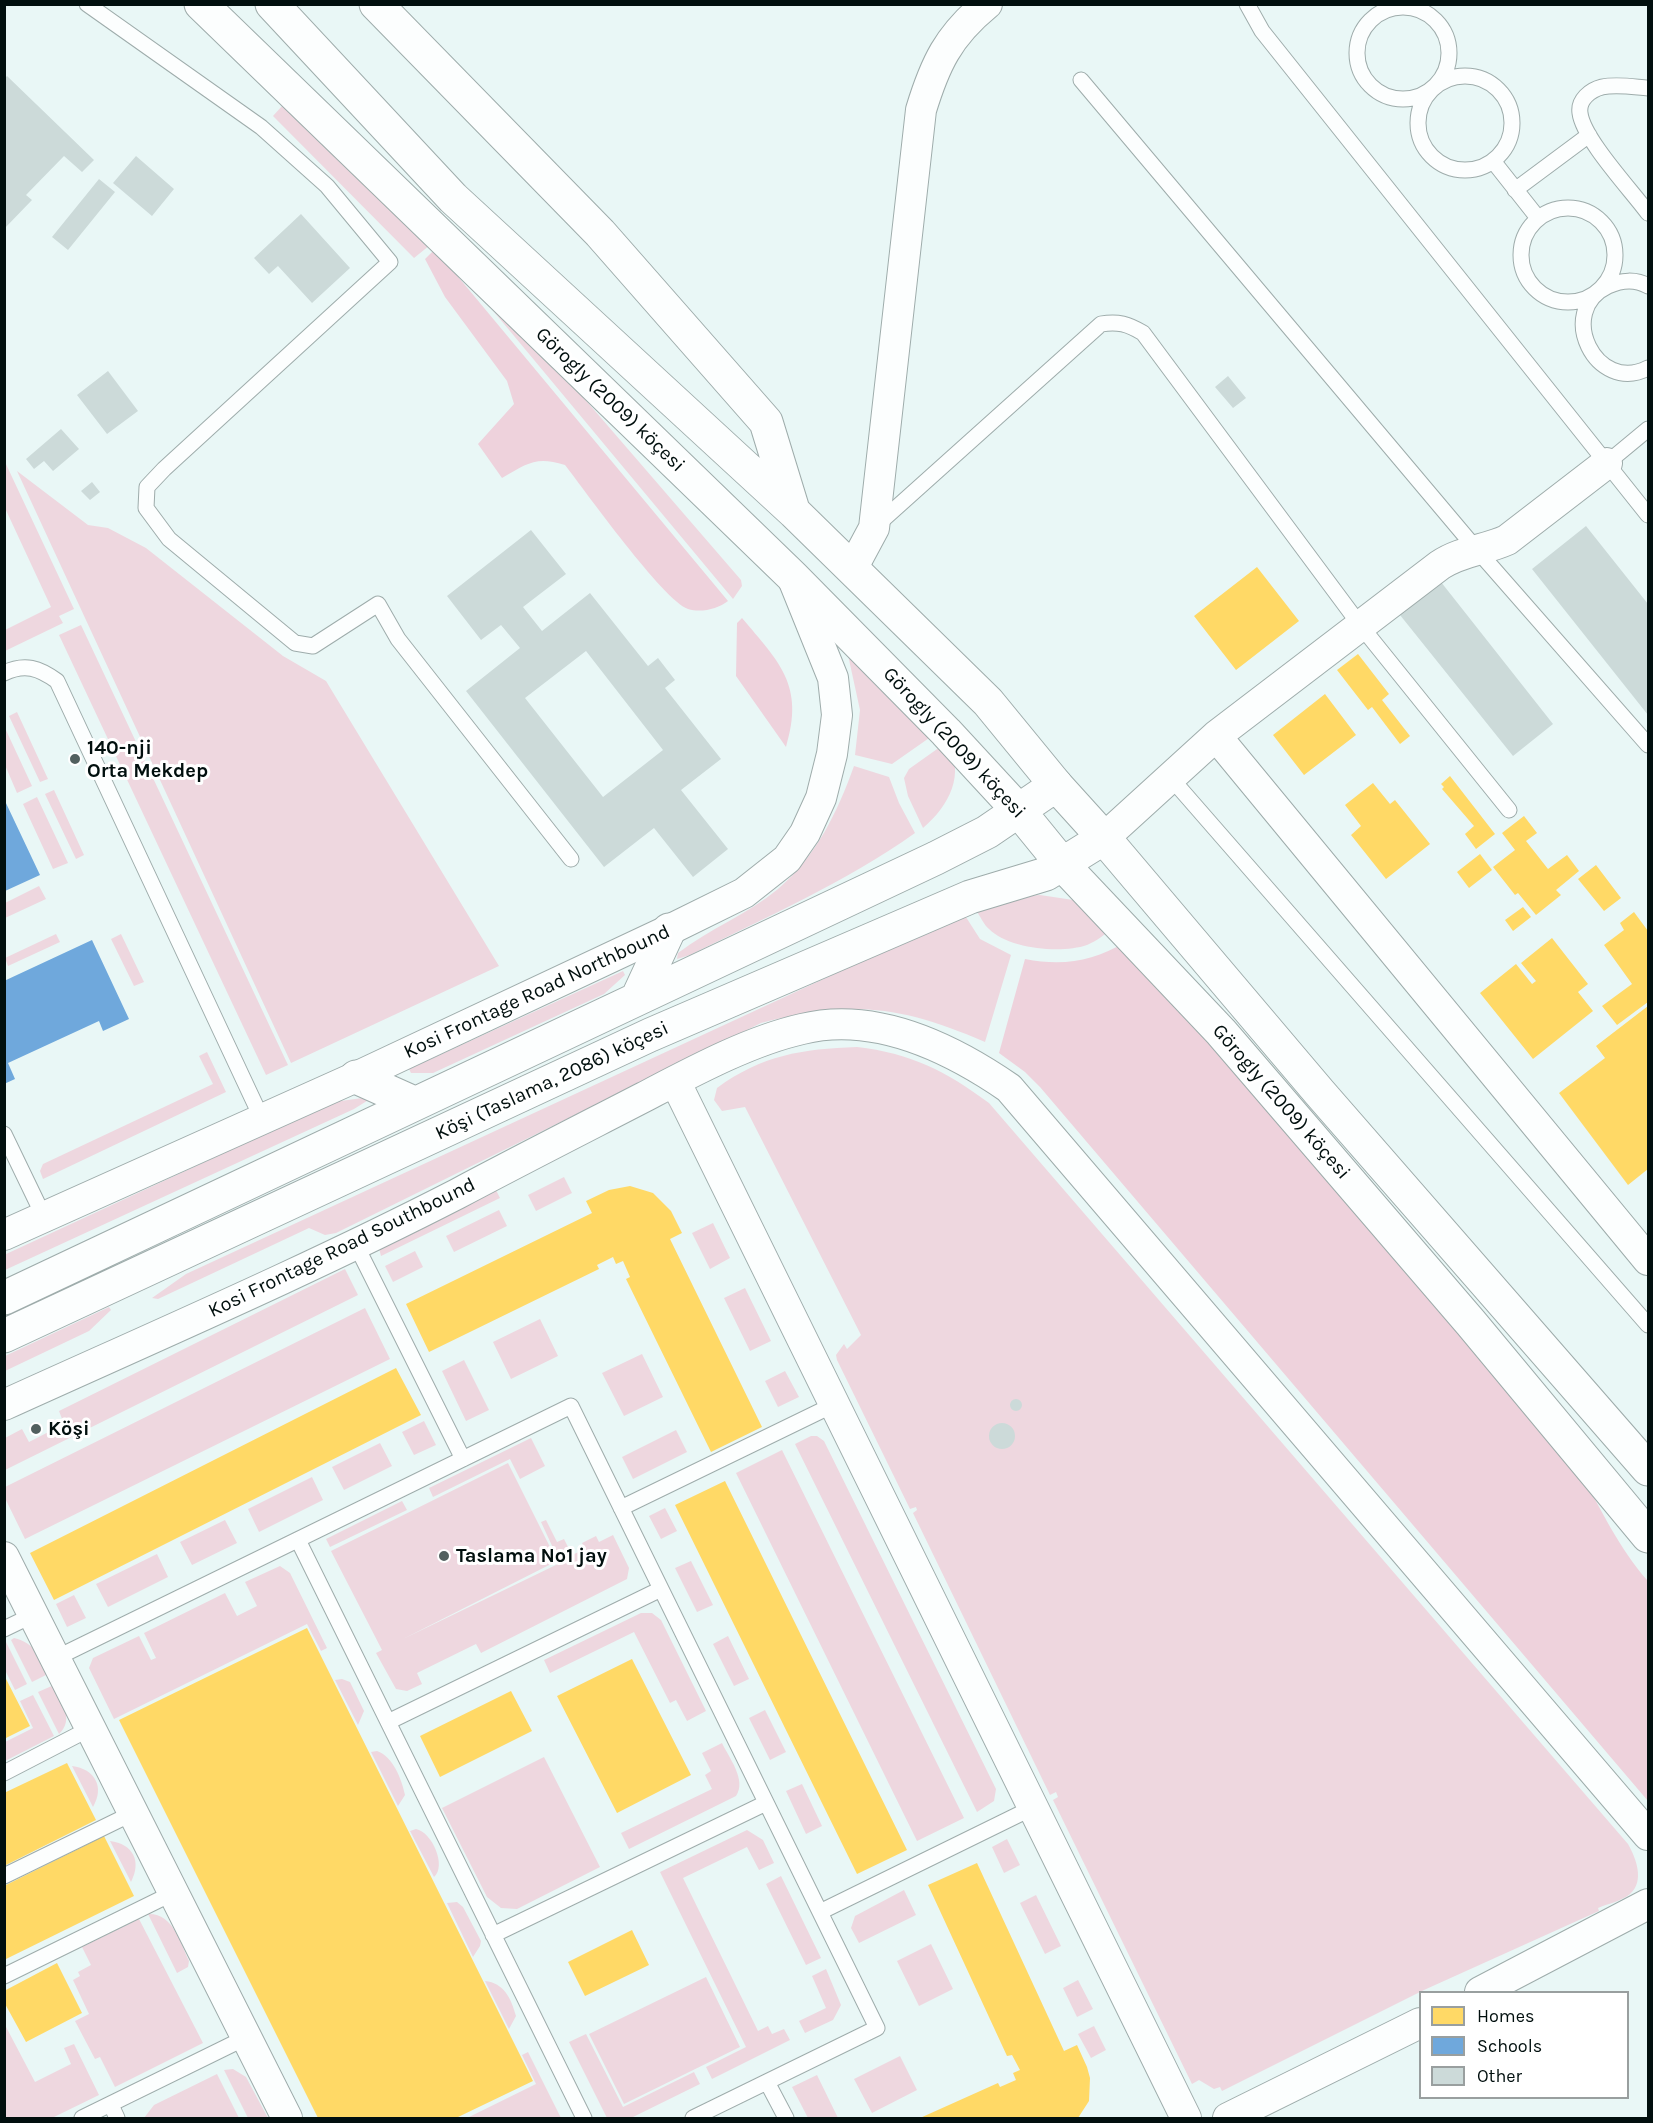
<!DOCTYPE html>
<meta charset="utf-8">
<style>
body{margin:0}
#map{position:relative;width:1653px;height:2123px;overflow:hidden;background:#e9f7f6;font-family:Karla,sans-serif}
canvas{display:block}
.frame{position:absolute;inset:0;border:6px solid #010f0e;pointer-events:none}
.legend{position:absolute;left:1419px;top:1991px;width:210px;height:108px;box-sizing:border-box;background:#fff;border:2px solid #999f9f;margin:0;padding:8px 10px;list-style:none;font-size:18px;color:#010f0e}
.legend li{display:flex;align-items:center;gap:12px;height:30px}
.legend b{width:30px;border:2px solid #999f9f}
</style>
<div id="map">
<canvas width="1653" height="2123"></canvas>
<div class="frame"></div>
<ul class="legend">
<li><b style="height:16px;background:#ffd966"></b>Homes</li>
<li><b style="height:16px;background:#6fa8dc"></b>Schools</li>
<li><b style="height:16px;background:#ccdad9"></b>Other</li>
</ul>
</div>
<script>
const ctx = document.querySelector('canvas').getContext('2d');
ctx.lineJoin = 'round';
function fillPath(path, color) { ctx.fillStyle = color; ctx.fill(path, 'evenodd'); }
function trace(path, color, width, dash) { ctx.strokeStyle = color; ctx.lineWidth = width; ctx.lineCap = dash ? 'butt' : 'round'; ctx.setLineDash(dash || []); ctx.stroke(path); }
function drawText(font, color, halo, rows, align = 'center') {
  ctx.font = font + ' Karla,sans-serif'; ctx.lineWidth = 6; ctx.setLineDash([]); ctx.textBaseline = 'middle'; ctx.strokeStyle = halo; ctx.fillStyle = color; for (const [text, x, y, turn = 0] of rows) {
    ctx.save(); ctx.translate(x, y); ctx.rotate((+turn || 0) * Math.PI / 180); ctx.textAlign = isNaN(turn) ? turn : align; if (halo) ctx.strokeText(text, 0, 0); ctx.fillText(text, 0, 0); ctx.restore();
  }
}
const green = new Path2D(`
 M291 96 494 294 741 580 742 586 733 599 435 241 414 258 273 116Z
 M5 462 74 609 59 616 63 623 5 651V630L51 607 5 508Z
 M17 471 88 525 108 528 146 548 283 656 326 681 499 966 291 1063Z
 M81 625 288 1065 266 1075 59 635Z
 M848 655 942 729 892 764 855 755 860 710Z
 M17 712 48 779 40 782 9 716Z
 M5 728 32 786 17 793 5 765Z
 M947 742C966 774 949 806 923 828L908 796 904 778 909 769Z
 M854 766 889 777 899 803 915 833C845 883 766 917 690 955L677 959 678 953C709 929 748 914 778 889 817 855 837 813 854 766Z
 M54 790 84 855 76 859 45 794Z
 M37 797 68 863 53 869 23 804Z
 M39 886 46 899 5 918V903Z
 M1040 895 1080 901 1114 927C1105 934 1097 941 1087 945 1061 954 1009 949 989 929 984 925 980 916 976 910L1026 896Z
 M964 914 980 939 1011 955 985 1042C903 1006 849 999 761 1023L336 1233 325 1235 309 1228 158 1299 152 1298 186 1274Z
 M56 934 60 942 8 966 5 958Z
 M121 934 144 982 134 986 111 939Z
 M623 971 625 975 604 994 433 1073H411L409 1069Z
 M857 1047C910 1053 946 1071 989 1103L1628 1844C1636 1858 1645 1881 1630 1894 1622 1901 1607 1904 1598 1908L1599 1911 1424 1990 1222 2091 1220 2087 1214 2089 1199 2080 1192 2084 1053 1800 1058 1797 1056 1792 1050 1795 913 1513 917 1510 916 1507 910 1509 837 1360 836 1355 844 1344 847 1349 861 1335 745 1107 722 1111 714 1100 717 1088C762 1055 802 1049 857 1047Z
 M207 1052 226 1092 43 1179 40 1171 43 1164 213 1084 199 1056Z
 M369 1097 370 1099 354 1109 5 1270 4 1255 334 1102Z
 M564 1177 572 1193 536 1211 528 1195Z
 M494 1186 500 1198 381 1256 379 1248Z
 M499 1210 507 1226 454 1252 446 1236Z
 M713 1223 730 1258 710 1269 692 1233Z
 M415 1251 423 1267 393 1282 385 1266Z
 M345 1269 358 1295 5 1470V1438L22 1429 29 1442 64 1424 59 1411Z
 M745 1288 771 1341 750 1351 724 1298Z
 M109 1307 111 1310 89 1331 5 1371V1356Z
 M365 1308 390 1359 25 1539 5 1498V1487Z
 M540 1319 558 1356 511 1379 493 1342Z
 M642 1354 663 1397 624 1416 602 1373Z
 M464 1360 489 1410 466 1421 442 1371Z
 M785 1371 799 1397 778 1407 765 1381Z
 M424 1421 436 1445 414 1455 402 1432Z
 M676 1430 687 1452 633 1479 622 1457Z
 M811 1436H817L824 1441 996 1789 994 1801 977 1812 795 1444Z
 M531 1438 545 1466 520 1479 510 1459 433 1497 429 1488Z
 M380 1443 392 1466 344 1490 332 1467Z
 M782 1450 964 1818 917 1841 736 1473Z
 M508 1463 557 1561 403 1639 560 1563 541 1522 546 1520 557 1542 564 1539 572 1555 585 1549 582 1543 596 1536 599 1542 613 1535 629 1568 627 1579 481 1653 476 1644 417 1673 422 1684 407 1691 396 1689 376 1653 382 1650 331 1551Z
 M312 1477 323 1500 259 1532 248 1509Z
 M402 1501 407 1510 330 1547 326 1539Z
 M665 1508 677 1531 661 1539 649 1516Z
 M225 1520 237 1543 192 1565 180 1542Z
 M157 1554 168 1577 108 1607 96 1584Z
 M691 1561 713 1605 697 1612 675 1568Z
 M280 1566 290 1573 327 1648 321 1651 307 1624 114 1719 89 1668 93 1658 139 1636 151 1660 156 1658 144 1633 225 1593 237 1616 257 1606 245 1582Z
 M74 1595 86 1618 67 1627 56 1604Z
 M641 1613H652L661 1620 706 1711 687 1721 676 1700 670 1703 634 1632 550 1673 544 1660Z
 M728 1636 749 1679 734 1686 713 1644Z
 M14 1638C35 1643 39 1656 48 1674L32 1682 11 1640Z
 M6 1642 27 1684 15 1690 5 1670Z
 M342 1679 350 1682 364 1711 358 1725 335 1680Z
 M54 1685C61 1700 75 1719 59 1734L38 1692Z
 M33 1695 54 1736 5 1761V1742L33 1728 20 1701Z
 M765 1710 786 1752 770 1760 749 1718Z
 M722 1743C729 1758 747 1780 736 1796L629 1849 621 1833 712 1789 705 1775 711 1771 702 1753Z
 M377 1751C393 1756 402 1780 405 1795L398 1806 371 1752Z
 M544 1757 600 1867 517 1909 501 1908 487 1897 442 1808Z
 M72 1766C95 1769 105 1787 93 1807Z
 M802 1784 822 1826 806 1834 786 1791Z
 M416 1829C432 1832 447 1866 434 1877L410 1831Z
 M747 1830 763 1840 774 1863 759 1870 747 1847 683 1878 758 2031 768 2026 772 2034 784 2029 790 2040 712 2079 706 2067 746 2047 660 1872Z
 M1007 1839 1020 1865 1004 1873 992 1847Z
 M110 1841C133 1844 142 1861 131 1882Z
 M781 1876 821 1958 806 1965 766 1884Z
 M904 1890 916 1915 859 1943 851 1928 855 1916Z
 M1036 1895 1061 1946 1045 1954 1020 1903Z
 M457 1902 463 1907 481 1941 480 1946 473 1957 447 1903Z
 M148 1914C173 1913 180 1942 189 1961L188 1967 177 1973Z
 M139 1919 203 2043 115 2087 100 2057 95 2059 75 2021 89 2014 73 1980 80 1976 78 1972 91 1965 82 1947Z
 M931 1944 953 1989 919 2006 897 1961Z
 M826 1969 841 2005 833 2020 805 2033 799 2021 826 2008 812 1976Z
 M706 1977 740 2047 624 2104 589 2034Z
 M1078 1980 1093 2009 1077 2017 1063 1988Z
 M485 1981C504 1983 511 1998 516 2016L509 2029Z
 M4 2023 35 2082 71 2064 64 2048 74 2044 99 2095 52 2118H5Z
 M1094 2026 1106 2050 1091 2058 1078 2034Z
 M586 2034 623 2107 694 2072 700 2084 631 2118H607L569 2042Z
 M528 2052 561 2118H467L536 2084 522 2055Z
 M900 2056 917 2090 872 2113 854 2079Z
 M233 2069 246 2077 268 2118H248L224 2070Z
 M217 2074 239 2118H144L154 2105Z
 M817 2075 838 2118H808L792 2087Z`);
const forest = new Path2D(`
 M435 249 728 601C718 609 701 613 688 609 663 600 586 492 565 465 536 456 528 463 502 478L478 444 514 404 507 381 445 297 425 259Z
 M742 618C779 662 805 685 786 747L736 676 737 623Z
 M1125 942 1579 1470C1600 1507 1619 1549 1648 1581V1801L1040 1087 1025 1072 999 1053 1025 959C1062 966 1093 962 1125 942Z`);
const homes = new Path2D(`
 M1257 567 1299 621 1236 670 1194 616Z
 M1358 654 1389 694 1382 700 1410 736 1400 744 1372 707 1368 710 1337 670Z
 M1325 694 1356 735 1304 775 1273 735Z
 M1450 776 1495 834 1476 849 1465 834 1474 826 1442 789 1444 787 1441 784Z
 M1373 783 1390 804 1395 800 1430 844 1386 879 1351 835 1361 826 1345 805Z
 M1524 816 1537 833 1526 841 1548 869 1567 855 1579 871 1556 890 1561 895 1536 915 1518 893 1515 895 1493 867 1515 850 1502 833Z
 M1480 854 1492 870 1469 888 1457 872Z
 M1596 865 1621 898 1604 911 1578 879Z
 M1523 907 1531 917 1513 931 1505 920Z
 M1634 912 1648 931V1002L1617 1025 1602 1006 1632 984 1604 945 1624 930 1620 923Z
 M1552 938 1588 984 1578 992 1593 1011 1533 1059 1480 993 1516 964 1532 984 1536 981 1521 963Z
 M1648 1006V1169L1628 1185 1559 1093 1605 1058 1596 1046Z
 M630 1186 653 1193 671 1211 682 1233 670 1239 762 1427 711 1452 626 1279 630 1277 623 1261 616 1264 613 1257 597 1265 599 1269 429 1352 406 1304 592 1213 586 1201 609 1190Z
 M396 1368 421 1415 54 1600 30 1553Z
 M725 1481 907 1850 857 1874 675 1505Z
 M307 1628 533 2081 456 2118H318L119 1720Z
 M632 1659 691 1775 617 1813 557 1696Z
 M4 1675 30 1726 4 1739Z
 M511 1691 532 1731 440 1777 420 1736Z
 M67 1763 96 1820 4 1866V1793Z
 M104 1836 134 1896 4 1960V1886Z
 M977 1863 1064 2051 1077 2045 1087 2067 1090 2078 1089 2101 1078 2118H920L998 2083 1000 2087 1016 2080 1013 2073 1020 2070 1012 2055 1007 2056 928 1885Z
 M632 1930 649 1965 585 1996 568 1962Z
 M57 1963 82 2013 26 2042 4 2002V1991Z`);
const schools = new Path2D(`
 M5 801 40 875 5 891Z
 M92 940 129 1019 103 1031 99 1021 8 1063 15 1079 4 1084V981Z`);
const building = new Path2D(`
 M7 76 94 160 82 172 64 156 26 195 32 200 4 229V79Z
 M136 156 174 189 152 216 113 183Z
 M99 179 115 192 68 250 52 237Z
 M301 214 350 268 312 303 278 266 269 274 254 258Z
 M108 371 138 411 107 434 77 395Z
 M1228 376 1246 398 1233 408 1215 387Z
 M61 429 79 449 53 471 44 461 34 469 26 459Z
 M92 482 100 492 90 500 81 491Z
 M1586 526 1648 604V715L1532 569Z
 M531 530 566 574 523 607 542 631 590 593 648 666 658 658 675 680 665 688 721 759 681 790 728 849 693 877 654 828 604 867 466 691 520 648 501 625 481 640 447 596ZM586 651 663 750 603 797 525 698Z
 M1441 582 1553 724 1513 756 1400 615Z
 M1010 1405a6 6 0 1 1 12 0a6 6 0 1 1-12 0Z
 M989 1436a13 13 0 1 1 26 0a13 13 0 1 1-26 0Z`);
const lane = new Path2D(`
 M87 4 261 127 327 186 390 262 164 469 147 487 146 508 169 539 295 643 313 646 378 604 398 639 571 859
 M1247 4 1262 31 1648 515
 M1357 53a46 46 0 1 1 92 0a46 46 0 1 1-92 0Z
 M1418 123a47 47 0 1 1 94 0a47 47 0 1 1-94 0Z
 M1081 80 1477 550 1648 745
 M1648 88C1634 87 1617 84 1602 87 1590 90 1578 100 1580 113 1583 139 1632 191 1648 213
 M1493 161 1538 218
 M1515 190 1589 135
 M1521 255a47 47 0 1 1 94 0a47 47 0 1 1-94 0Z
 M1648 286C1636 279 1621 280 1608 286 1555 311 1596 395 1648 368
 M1607 463 1648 429
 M877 525 1101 324C1118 321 1128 324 1143 333L1360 625 1509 810
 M4 673C25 663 39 668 57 681L262 1119
 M1170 777 1648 1325
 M4 1134 44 1217
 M356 1245 463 1459
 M621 1508 833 1405
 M298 1540 584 2118
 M4 1629 33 1615
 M56 1658 571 1406 877 2028 693 2118
 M388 1722 661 1589
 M4 1773 91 1728
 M4 1876 133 1813
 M820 1912 1032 1808
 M493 1935 766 1803
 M4 1976 173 1893
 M767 2082 786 2118
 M111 2105 117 2118
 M82 2118 247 2037`);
const street = new Path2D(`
 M852 569 874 528 921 110C935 64 948 36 987 4
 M1216 736 1648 1260
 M1104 838 1216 736 1440 565C1461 551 1485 550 1507 540L1607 463
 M675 1081 1186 2118
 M4 1235 356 1077 669 930 744 893 787 859 805 833 821 798 832 754 837 715 833 678 793 579
 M4 1405C156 1336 309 1270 457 1194 519 1161 582 1129 644 1097 692 1072 749 1041 802 1029 875 1011 951 1048 1009 1088L1648 1835
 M4 1557 287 2118
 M1480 1992 1648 1904
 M1228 2118 1420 2023`);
const secondary = new Path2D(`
 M201 4 792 576 946 732 1019 811
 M272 4 453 198 794 512 988 702 1056 785
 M376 4 600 233 766 422 793 510`);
const primary = new Path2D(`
 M1019 811 1063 865 1221 1032 1471 1323 1648 1536
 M637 999 669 930
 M356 1077 414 1103
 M4 1298 936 858 987 832 1056 785 1104 838 1320 1093 1648 1469
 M4 1336 650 1035 970 897 1046 874 1104 838`);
const markers = [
 [75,759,6,"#52605f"],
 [36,1429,6,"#52605f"],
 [444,1556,6,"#52605f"]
];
const streetNames = [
 ["Görogly (2009) köçesi",610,400,44],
 ["Görogly (2009) köçesi",954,743,47],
 ["Kosi Frontage Road Northbound",537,992,-25],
 ["Köşi (Taslama, 2086) köçesi",552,1081,-25],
 ["Görogly (2009) köçesi",1281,1102,49],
 ["Kosi Frontage Road Southbound",342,1248,-26]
];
const poiNames = [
 ["140-nji",87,748],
 ["Orta Mekdep",87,771],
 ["Köşi",48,1429],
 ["Taslama No1 jay",456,1556]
];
fillPath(green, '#eed7df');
fillPath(forest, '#eed2dc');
fillPath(homes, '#ffd966');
fillPath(schools, '#6fa8dc');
fillPath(building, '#ccdad9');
trace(lane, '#9eacab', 17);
trace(street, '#9eacab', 32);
trace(secondary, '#9eacab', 35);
trace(primary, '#9eacab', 35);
trace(lane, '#fcfefe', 15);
trace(street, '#fcfefe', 30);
trace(secondary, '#fcfefe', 33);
trace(primary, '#fcfefe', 33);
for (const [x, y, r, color] of markers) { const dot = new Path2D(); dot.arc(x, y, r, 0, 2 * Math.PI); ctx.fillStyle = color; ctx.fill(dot); trace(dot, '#fff', 2); }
drawText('20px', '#010f0e', '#fff', streetNames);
drawText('bold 20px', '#010f0e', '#fff', poiNames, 'left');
</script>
